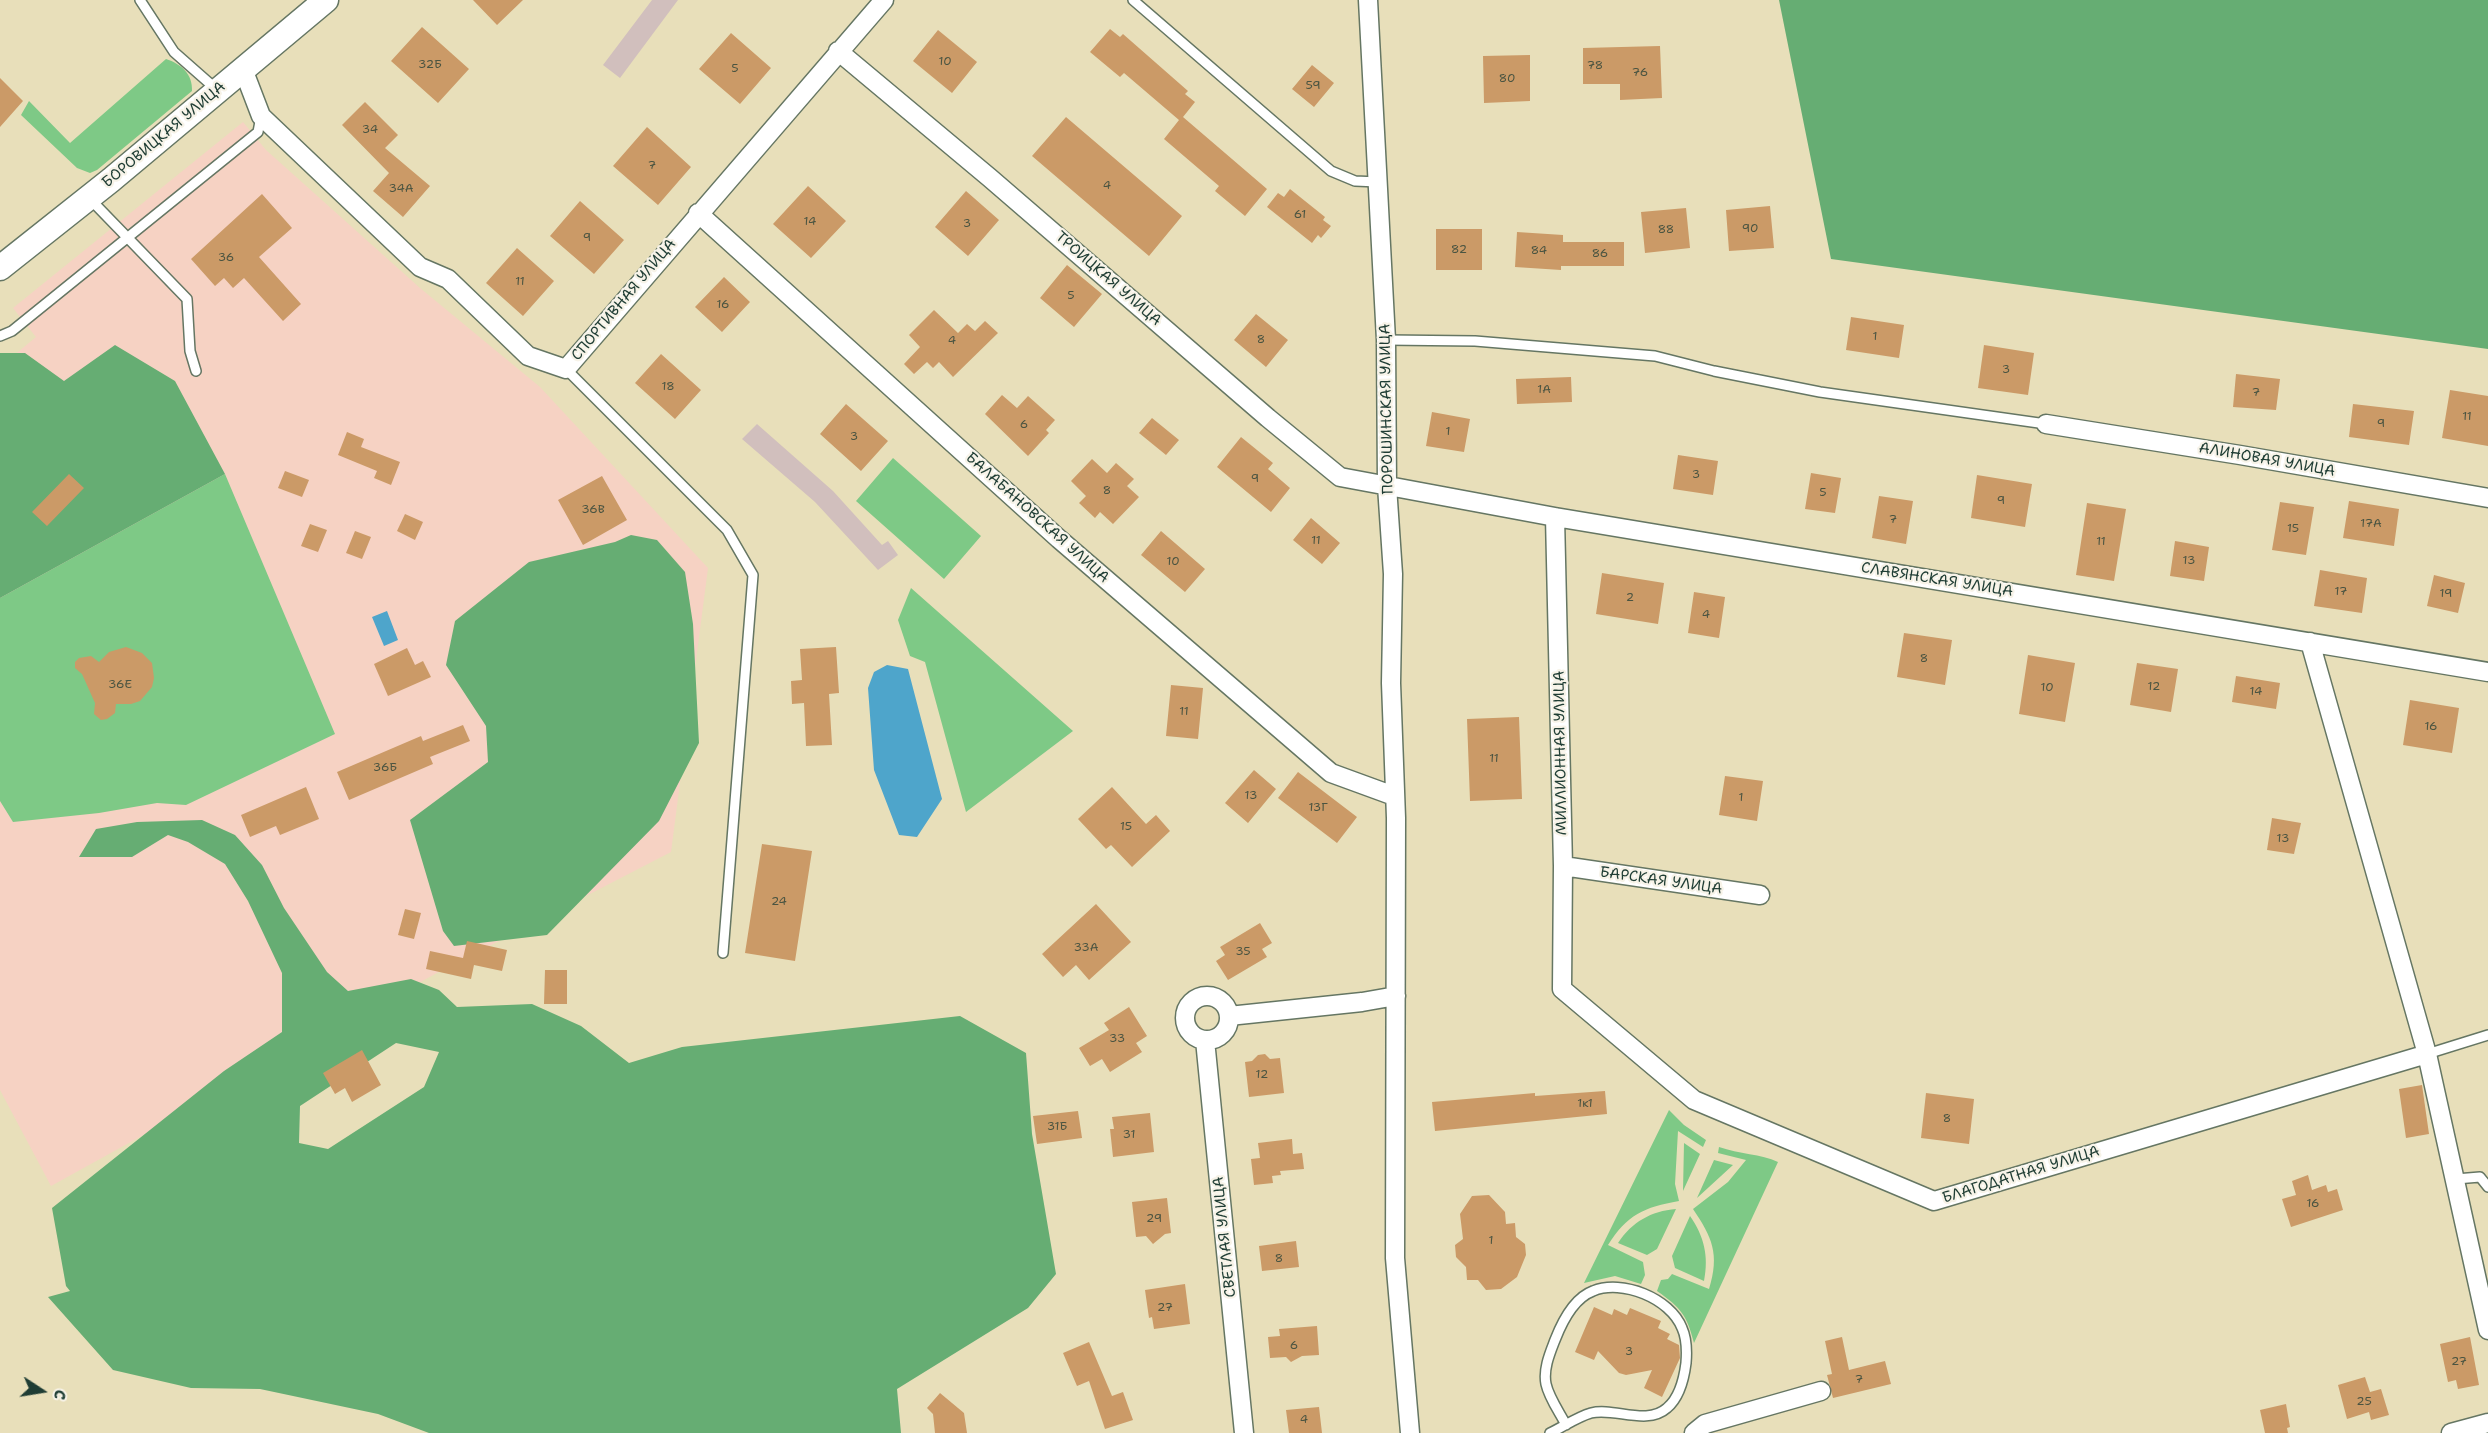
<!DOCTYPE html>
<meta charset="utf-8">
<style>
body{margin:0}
#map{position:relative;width:2488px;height:1433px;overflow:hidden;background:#e8dfba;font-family:"Shantell Sans",sans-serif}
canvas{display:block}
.north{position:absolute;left:12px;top:1361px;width:60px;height:60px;-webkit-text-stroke:4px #f7f3e8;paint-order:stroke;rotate:102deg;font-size:16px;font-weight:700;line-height:24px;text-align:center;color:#1f3d34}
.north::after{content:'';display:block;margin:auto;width:21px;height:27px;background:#1f3d34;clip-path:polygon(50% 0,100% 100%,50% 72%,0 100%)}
</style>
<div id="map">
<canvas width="2488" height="1433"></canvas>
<div class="north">С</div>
</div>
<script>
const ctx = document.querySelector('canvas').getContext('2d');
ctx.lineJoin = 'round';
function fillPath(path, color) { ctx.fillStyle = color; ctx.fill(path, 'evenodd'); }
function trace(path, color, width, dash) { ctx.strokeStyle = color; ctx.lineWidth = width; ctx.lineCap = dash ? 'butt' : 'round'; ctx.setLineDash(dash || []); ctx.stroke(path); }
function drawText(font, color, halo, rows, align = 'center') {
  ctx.font = font + ' "Shantell Sans",sans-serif'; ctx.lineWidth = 4.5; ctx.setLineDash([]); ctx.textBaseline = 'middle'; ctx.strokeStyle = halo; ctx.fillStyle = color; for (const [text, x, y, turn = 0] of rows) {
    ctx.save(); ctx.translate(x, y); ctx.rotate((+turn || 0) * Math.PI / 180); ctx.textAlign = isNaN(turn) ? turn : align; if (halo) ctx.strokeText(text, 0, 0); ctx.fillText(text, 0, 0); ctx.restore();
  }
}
const built = new Path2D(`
 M243 122 266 150 420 288 540 387 708 568 671 852 435 974 51 1186 0 1090V367L36 337 13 308Z`);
const industrial = new Path2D(`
 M652 0H678L620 78 603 65Z
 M757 424 833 491 882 545 888 541 898 555 878 570 815 502 742 439Z`);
const green = new Path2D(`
 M166 59C181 64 193 74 192 91L97 170 90 173 77 168 21 115 29 101 70 143Z
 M893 458 981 536 944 579 856 501Z
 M225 474 335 734 186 805 157 803 99 813 13 822 0 801V598Z
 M911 588 1073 731 966 812 925 662 910 656 898 620Z
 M1669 1110 1684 1125 1706 1140 1703 1147 1678 1131 1675 1184 1679 1201C1644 1207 1627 1215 1608 1245L1643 1262 1645 1275 1641 1284 1615 1276 1584 1283Z
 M1684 1143 1700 1154 1683 1191Z
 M1719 1147C1739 1154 1761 1154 1778 1162L1694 1343C1687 1315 1681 1308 1657 1291L1661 1280 1668 1279 1672 1274 1709 1289C1720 1254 1712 1237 1693 1209L1728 1182 1746 1160 1718 1153Z
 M1714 1160 1733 1165 1697 1198Z
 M1676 1209 1657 1249 1647 1255 1618 1243C1632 1222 1651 1211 1676 1209Z
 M1690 1216C1704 1236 1709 1256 1704 1281L1675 1268 1672 1256Z`);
const forest = new Path2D(`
 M1779 0H2488V349L1831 259Z
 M115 345 175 381 225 474 0 598V353H25L64 381Z
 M631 535 657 540 685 572 693 624 699 743 659 821 547 935 454 946 443 931 410 820 488 762 486 726 446 665 455 621 529 562 615 542Z
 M202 820 235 835 262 865 284 908 327 972 348 991 411 979 439 990 457 1007 532 1004 581 1026 629 1063 682 1047 960 1016 1026 1053 1032 1134 1056 1274 1028 1308 897 1389 901 1433H429L378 1414 260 1389 191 1388 113 1370 48 1297 70 1291 66 1286 52 1208 224 1071 282 1032V973L248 901 225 864 188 842 168 835 132 857H79L96 829 137 822ZM396 1043 439 1052 424 1087 328 1149 299 1143 300 1106Z`);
const water = new Path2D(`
 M387 611 398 640 384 646 372 617Z
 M887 665 908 669 942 799 917 837 899 835 874 770 868 688 874 672Z`);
const building = new Path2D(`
 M473 0H523L497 25Z
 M422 27 469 69 438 103 391 61Z
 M1110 29 1120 37 1123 34 1188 91 1185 94 1195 102 1183 117 1267 189 1245 216 1215 191 1219 186 1164 139 1179 120 1124 73 1120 77 1090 52Z
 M938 30 977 62 952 93 913 61Z
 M731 33 771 68 740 104 699 69Z
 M1660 46 1662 98 1620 100V84H1583V48Z
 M1530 55V101L1484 103 1483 56Z
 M1312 65 1334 83 1314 107 1292 89Z
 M0 78 23 101 0 127Z
 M365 102 398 135 385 148 430 186 403 217 373 191 389 173 342 125Z
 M1066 117 1182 216 1149 256 1032 156Z
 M647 127 691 167 658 205 613 166Z
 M808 186 846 221 811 258 773 224Z
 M1290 189 1325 217 1323 220 1331 226 1321 238 1318 235 1312 243 1267 207 1278 193 1284 197Z
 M966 191 999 220 968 256 935 227Z
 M262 194 292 228 259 257 301 304 283 321 244 278 233 288 224 278 215 286 191 259Z
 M580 201 624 240 594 274 550 236Z
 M1770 206 1774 248 1729 251 1726 210Z
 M1686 208 1690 248 1645 253 1641 212Z
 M1436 229H1482V270H1436Z
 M1517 232 1563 235V242H1624V266H1561V270L1515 267Z
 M517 248 554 281 523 316 486 283Z
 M1067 265 1102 294 1074 327 1040 298Z
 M724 277 750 302 722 332 695 307Z
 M934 310 958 333 967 324 975 331 985 321 998 333 953 377 939 362 933 368 927 362 914 374 904 364 920 347 909 335Z
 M1256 314 1288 340 1266 367 1234 340Z
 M1851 317 1904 325 1899 358 1846 350Z
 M1984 345 2034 353 2028 395 1978 388Z
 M661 354 701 390 675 419 635 383Z
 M2236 374 2280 379 2276 410 2233 407Z
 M1571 377 1572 402 1517 404 1516 379Z
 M2450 390 2488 396V446L2442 438Z
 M1002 395 1017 408 1028 396 1055 420 1046 430 1049 433 1028 456 985 414Z
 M846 404 888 441 861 471 820 434Z
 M2353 404 2414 411 2409 445 2349 437Z
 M1432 412 1470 419 1464 452 1426 446Z
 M1152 418 1179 440 1166 455 1139 433Z
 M347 432 364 439 361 447 400 462 391 485 374 478 377 471 338 455Z
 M1241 437 1273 463 1268 469 1290 488 1271 512 1217 467Z
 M1678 455 1718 461 1713 495 1673 489Z
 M1092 459 1107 473 1116 463 1134 479 1127 486 1139 497 1113 524 1100 512 1095 518 1079 503 1086 496 1071 481Z
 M285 471 309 480 302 497 278 488Z
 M1811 473 1841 478 1835 513 1805 509Z
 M69 474 84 488 47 526 32 512Z
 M1977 475 2032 484 2025 527 1971 518Z
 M602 476 627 520 583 545 558 500Z
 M1879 496 1913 501 1906 544 1872 538Z
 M2349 501 2399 509 2394 546 2343 538Z
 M2280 502 2314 507 2306 555 2272 550Z
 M2087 503 2126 509 2114 581 2076 575Z
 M405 514 423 522 415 540 397 531Z
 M1311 518 1340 543 1322 564 1293 540Z
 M310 524 327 530 318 552 301 546Z
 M355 531 371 537 362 559 346 553Z
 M1161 531 1205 569 1185 592 1141 555Z
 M2175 541 2209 547 2204 581 2170 576Z
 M2320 570 2367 578 2362 613 2314 606Z
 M1602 573 1664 583 1658 624 1596 614Z
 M2434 575 2465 583 2458 613 2427 606Z
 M1694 592 1725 597 1719 638 1688 633Z
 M1904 633 1952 640 1945 685 1897 677Z
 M126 647 142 653 152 663 154 678 152 687 140 701 131 704H116L115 713 107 719 101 720 94 714 95 703 82 674 75 668V662L79 658 91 656 99 662 109 652Z
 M836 647 839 693 829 694 832 745 806 746 804 703 792 704 791 681 802 680 800 649Z
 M407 648 415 665 423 661 431 677 388 696 374 664Z
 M2028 655 2075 663 2065 722 2019 714Z
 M2137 663 2178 669 2171 712 2130 705Z
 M2236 676 2280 683 2276 709 2232 702Z
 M1171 685 1203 688 1198 739 1166 736Z
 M2410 700 2459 708 2452 753 2403 745Z
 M1519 717 1522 799 1470 801 1467 719Z
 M463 725 470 741 430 757 433 764 349 800 337 772 421 736 423 741Z
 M1254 770 1276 789 1248 823 1225 803Z
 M1298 772 1357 817 1337 843 1278 798Z
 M1725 776 1763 781 1757 821 1719 815Z
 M306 787 319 819 280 835 276 826 250 837 241 815Z
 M1112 787 1146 824 1156 815 1170 831 1132 867 1111 845 1106 849 1078 819Z
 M2272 818 2301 823 2294 854 2267 850Z
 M762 844 812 851 795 961 745 953Z
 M1096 904 1131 942 1089 980 1076 965 1063 977 1042 954Z
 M405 909 421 913 414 939 398 935Z
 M1260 923 1272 943 1262 949 1267 957 1228 980 1216 961 1225 955 1220 947Z
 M467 941 507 950 502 971 474 965 471 979 426 969 430 951 463 958Z
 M545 970H567V1004H544Z
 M1129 1007 1147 1036 1136 1043 1142 1052 1110 1072 1102 1059 1090 1066 1079 1048 1109 1030 1104 1023Z
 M362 1050 381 1085 352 1102 345 1088 335 1094 323 1073Z
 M1265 1054 1270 1059 1280 1058 1284 1093 1249 1097 1245 1062 1252 1061 1258 1055Z
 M2422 1085 2429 1134 2406 1138 2399 1089Z
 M1605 1091 1607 1114 1435 1131 1432 1102 1535 1093V1096Z
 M1926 1093 1974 1099 1969 1144 1921 1138Z
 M1078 1111 1082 1138 1037 1144 1033 1116Z
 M1150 1113 1154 1152 1113 1157 1110 1129H1114L1112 1117Z
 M1292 1139 1293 1154 1302 1153 1304 1169 1280 1171 1281 1175 1272 1176 1273 1183 1254 1185 1251 1159 1260 1158 1258 1143Z
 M2308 1175 2312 1190 2326 1185 2328 1192 2337 1189 2343 1210 2291 1227 2282 1199 2296 1195 2292 1181Z
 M1489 1195 1505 1212 1506 1224 1515 1223 1516 1237 1525 1244 1526 1255 1517 1277 1501 1289 1486 1290 1478 1280H1467L1466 1267 1456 1257 1455 1245 1463 1239 1460 1214 1472 1196Z
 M1167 1198 1171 1233 1165 1234 1153 1244 1146 1236 1136 1237 1132 1202Z
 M1296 1241 1299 1267 1262 1271 1259 1246Z
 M1185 1284 1190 1324 1154 1329 1152 1317 1149 1318 1145 1290Z
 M1594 1307 1612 1315 1614 1309 1627 1315 1630 1308 1661 1321 1658 1328 1670 1334 1667 1339 1679 1345 1680 1358 1662 1397 1644 1388 1652 1370 1626 1375 1619 1373 1598 1351 1594 1360 1575 1352Z
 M1317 1326 1319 1355 1302 1356 1291 1362 1286 1357 1270 1358 1268 1337 1280 1336 1279 1329Z
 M1842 1337 1849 1370 1885 1361 1891 1384 1833 1398 1827 1375 1832 1374 1825 1341Z
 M2470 1337 2479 1385 2458 1389 2456 1380 2448 1382 2440 1344Z
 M1089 1342 1112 1396 1123 1392 1133 1420 1105 1429 1089 1381 1077 1386 1063 1353Z
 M2365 1377 2370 1392 2381 1389 2389 1415 2371 1420 2369 1412 2347 1419 2338 1385Z
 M940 1393 964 1413 967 1433H935L933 1414 927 1408Z
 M2286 1404 2290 1427 2287 1428 2288 1433H2265L2260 1410Z
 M1319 1407 1322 1433H1289L1286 1410Z`);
const service = new Path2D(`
 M140 0 174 52 216 89
 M1133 0 1331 171 1355 181 1378 182
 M90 199 187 299 190 351 196 371
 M0 336 12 331 258 132 261 116
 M1386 340 1475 341 1655 356 1714 371 1820 392 2046 424
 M566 369 727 530 753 575 723 953
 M2427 1054 2488 1035
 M2456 1179 2480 1177 2488 1187
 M1550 1433C1563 1427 1577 1417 1591 1413 1614 1407 1647 1426 1667 1408 1679 1398 1684 1379 1686 1363 1687 1351 1687 1339 1682 1328 1670 1298 1622 1279 1593 1291 1574 1298 1562 1322 1555 1340 1550 1353 1543 1369 1546 1384 1549 1398 1560 1413 1566 1425`);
const minor = new Path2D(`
 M1368 0 1386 340 1387 486 1393 574 1391 683 1396 818 1395 1258 1410 1433
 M838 51 990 178 1268 418 1340 477 1555 517 2488 672
 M243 69 261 116 420 267 448 279 528 356 566 369 884 0
 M698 213 1059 539 1331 773 1394 796
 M2046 424 2240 455 2488 498
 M1555 517 1563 866 1562 989 1694 1100 1934 1201 2427 1054
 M2310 642 2427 1054 2488 1330
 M1563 866 1760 895
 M1185 1018a22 22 0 1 1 44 0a22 22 0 1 1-44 0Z
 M1229 1016 1362 1002 1396 996
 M1205 1040 1244 1433
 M1694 1433 1705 1424 1821 1391
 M2451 1433 2488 1423`);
const tertiary = new Path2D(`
 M0 268 111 180 326 0`);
const numberNames = [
 ["10",945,62],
 ["32Б",430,65],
 ["78",1595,66],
 ["5",735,69],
 ["76",1640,73],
 ["80",1507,79],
 ["59",1313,86],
 ["34",370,130],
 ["7",652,166],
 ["4",1107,186],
 ["34А",401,189],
 ["61",1300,215],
 ["14",810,222],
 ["3",967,224],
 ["90",1750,229],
 ["88",1666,230],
 ["9",587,238],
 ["82",1459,250],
 ["84",1539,251],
 ["86",1600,254],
 ["36",226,258],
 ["11",520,282],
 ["5",1071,296],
 ["16",723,305],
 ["1",1875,337],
 ["8",1261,340],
 ["4",952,341],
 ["3",2006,370],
 ["18",668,387],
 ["1А",1544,390],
 ["7",2256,393],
 ["11",2467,417],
 ["9",2381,424],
 ["6",1024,425],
 ["1",1448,432],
 ["3",854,437],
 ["3",1696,475],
 ["9",1255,479],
 ["8",1107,491],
 ["5",1823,493],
 ["9",2001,501],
 ["36В",593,510],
 ["7",1893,520],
 ["17А",2371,524],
 ["15",2293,529],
 ["11",1316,541],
 ["11",2101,542],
 ["13",2189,561],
 ["10",1173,562],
 ["17",2341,592],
 ["19",2446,594],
 ["2",1630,598],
 ["4",1706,615],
 ["8",1924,659],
 ["36Е",120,685],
 ["12",2154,687],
 ["10",2047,688],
 ["14",2256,692],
 ["11",1184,712],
 ["16",2431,727],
 ["11",1494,759],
 ["36Б",385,768],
 ["13",1251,796],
 ["1",1741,798],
 ["13Г",1318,808],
 ["15",1126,827],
 ["13",2283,839],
 ["24",779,902],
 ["33А",1086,948],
 ["35",1243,952],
 ["33",1117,1039],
 ["12",1262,1075],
 ["1к1",1585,1104],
 ["8",1947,1119],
 ["31Б",1057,1127],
 ["31",1129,1135],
 ["16",2313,1204],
 ["29",1154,1219],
 ["1",1491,1241],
 ["8",1279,1259],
 ["27",1165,1308],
 ["6",1294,1346],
 ["3",1629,1352],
 ["27",2459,1362],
 ["7",1859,1380],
 ["25",2364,1402],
 ["4",1304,1420]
];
const streetNames = [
 ["БОРОВИЦКАЯ УЛИЦА",164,135,-40],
 ["ТРОИЦКАЯ УЛИЦА",1108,279,41],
 ["СПОРТИВНАЯ УЛИЦА",624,300,-50],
 ["ПОРОШИНСКАЯ УЛИЦА",1387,409,-91],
 ["АЛИНОВАЯ УЛИЦА",2267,460,10],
 ["БАЛАБАНОВСКАЯ УЛИЦА",1037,518,42],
 ["СЛАВЯНСКАЯ УЛИЦА",1937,580,9],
 ["МИЛЛИОННАЯ УЛИЦА",1561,753,-91],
 ["БАРСКАЯ УЛИЦА",1661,881,8],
 ["БЛАГОДАТНАЯ УЛИЦА",2021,1175,-17],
 ["СВЕТЛАЯ УЛИЦА",1225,1237,-96]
];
fillPath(built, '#f6d2c3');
fillPath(industrial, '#d1bfbd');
fillPath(green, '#7ec986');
fillPath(forest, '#66ad73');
fillPath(water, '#4ea5cb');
fillPath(building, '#cb9a67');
trace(service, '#657663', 12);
trace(minor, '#657663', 21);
trace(tertiary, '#657663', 27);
trace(service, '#fff', 9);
trace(minor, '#fff', 18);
trace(tertiary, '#fff', 24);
drawText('12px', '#4a5441', null, numberNames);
drawText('15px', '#1f3d34', '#f7f3e8', streetNames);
</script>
